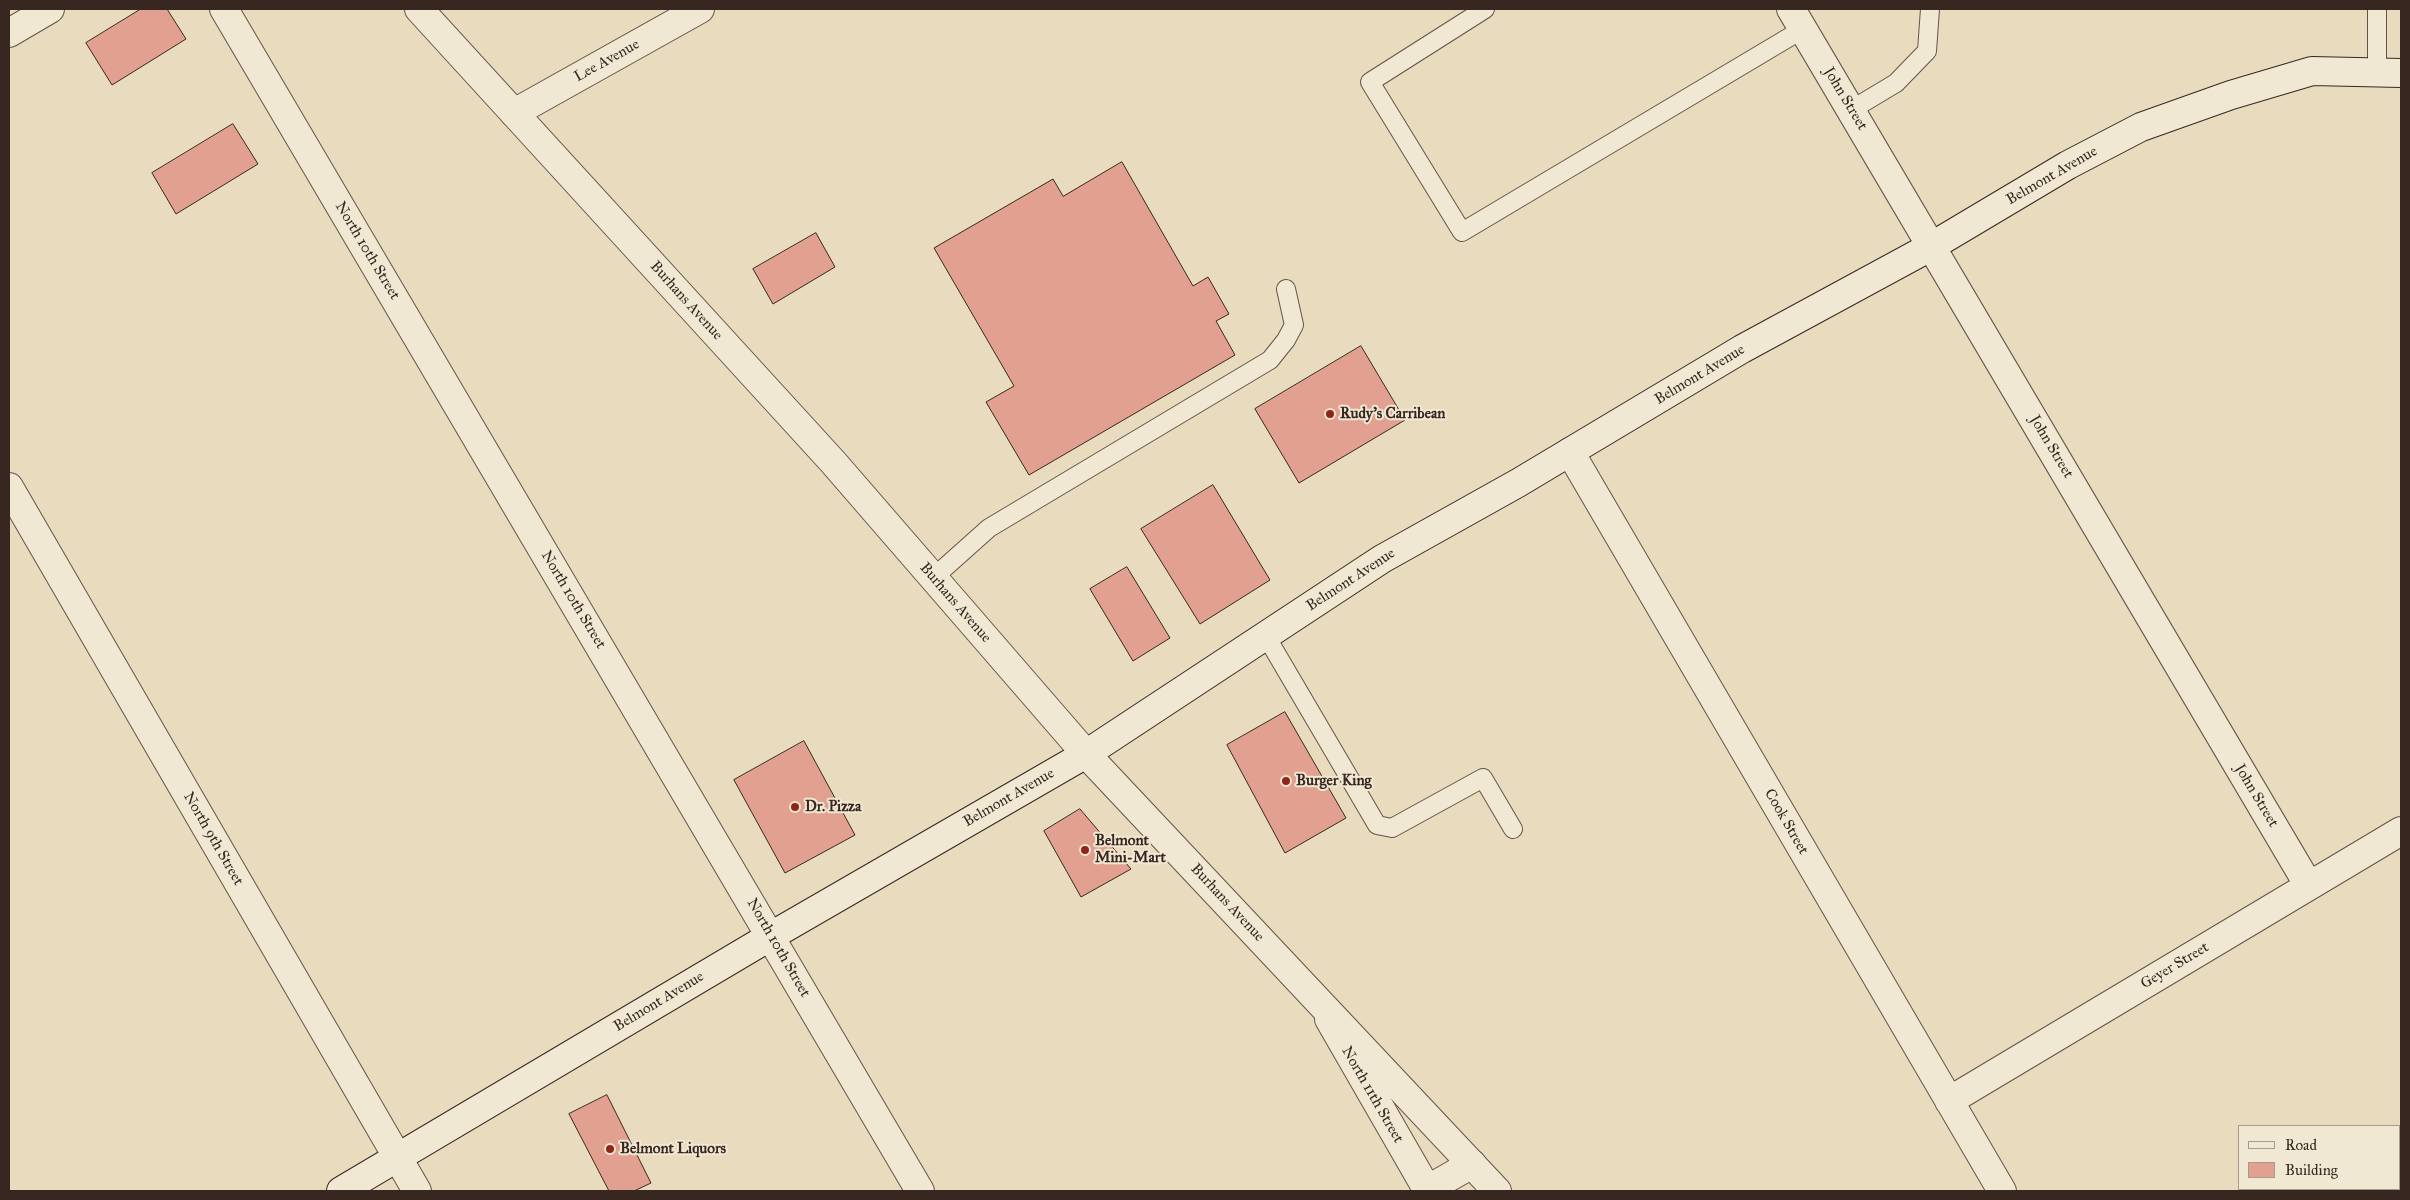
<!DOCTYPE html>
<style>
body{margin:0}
#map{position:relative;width:2410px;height:1200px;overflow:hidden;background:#e9dbbd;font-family:"IM FELL Great Primer",serif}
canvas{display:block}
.frame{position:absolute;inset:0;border:10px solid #382721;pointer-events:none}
.legend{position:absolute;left:2238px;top:1125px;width:162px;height:65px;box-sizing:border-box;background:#f1e8d4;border:1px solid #a79b8c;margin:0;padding:6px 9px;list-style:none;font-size:15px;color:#382721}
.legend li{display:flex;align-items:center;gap:10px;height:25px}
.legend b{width:25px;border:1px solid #a79b8c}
</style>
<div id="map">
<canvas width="2410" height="1200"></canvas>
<div class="frame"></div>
<ul class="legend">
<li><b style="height:6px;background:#f1e8d4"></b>Road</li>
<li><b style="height:14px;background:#e2a091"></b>Building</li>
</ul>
</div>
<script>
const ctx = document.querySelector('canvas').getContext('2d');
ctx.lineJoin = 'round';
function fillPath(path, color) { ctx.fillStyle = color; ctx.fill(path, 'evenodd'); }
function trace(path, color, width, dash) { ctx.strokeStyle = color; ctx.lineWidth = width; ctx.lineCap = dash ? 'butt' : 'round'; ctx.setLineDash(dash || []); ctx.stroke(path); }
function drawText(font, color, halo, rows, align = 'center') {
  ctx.font = font + ' "IM FELL Great Primer",serif'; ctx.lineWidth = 4; ctx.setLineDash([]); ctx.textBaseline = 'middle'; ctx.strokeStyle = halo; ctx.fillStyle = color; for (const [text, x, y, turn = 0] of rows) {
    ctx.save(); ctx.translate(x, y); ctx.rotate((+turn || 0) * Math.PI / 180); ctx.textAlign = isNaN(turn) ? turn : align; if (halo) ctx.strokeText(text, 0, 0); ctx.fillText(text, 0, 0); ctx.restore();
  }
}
const building = new Path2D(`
 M141 9H167L186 39 112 85 86 43Z
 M233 124 258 164 176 214 152 173Z
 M1122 162 1193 286 1208 277 1229 314 1216 321 1235 355 1029 475 986 402 1014 386 934 248 1053 179 1063 196Z
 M816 233 835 267 773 304 753 269Z
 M1361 346 1405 420 1299 483 1255 409Z
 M1213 485 1270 580 1200 624 1141 529Z
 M1127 567 1170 638 1133 661 1090 589Z
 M1285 712 1346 818 1285 853 1227 745Z
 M804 741 855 835 785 873 734 780Z
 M1080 809 1131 869 1081 897 1044 831Z
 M607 1095 651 1183 634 1191H609L569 1114Z`);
const service = new Path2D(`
 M1485 9 1370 82 1462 232 1803 29
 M2377 9V72
 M1851 110 1896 83 1927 51 1930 9
 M933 578 989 528 1270 360 1286 340 1294 325 1286 289
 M1266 636 1377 825 1392 828 1483 778 1513 829`);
const minor = new Path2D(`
 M224 9 920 1191
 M1791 9 2309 886
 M9 33 50 9
 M514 113 700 9
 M1570 452 2002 1191
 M9 487 417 1191
 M1329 1019 1428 1191
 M1949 1101 2401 831
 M1425 1191 1472 1164`);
const tertiary = new Path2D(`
 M419 9 833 462 1086 754 1497 1191`);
const secondary = new Path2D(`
 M341 1191 771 936 1086 754 1382 559 1518 483 1742 349 1932 246 2068 165 2141 127 2231 95 2312 71 2401 73`);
const markers = [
 [1330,414,5,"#8f2418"],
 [1286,781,5,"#8f2418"],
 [795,807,5,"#8f2418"],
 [1085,850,5,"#8f2418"],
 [610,1149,5,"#8f2418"]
];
const streetNames = [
 ["Lee Avenue",607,61,-29],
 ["John Street",1845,99,59],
 ["Belmont Avenue",2052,176,-30],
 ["North 10th Street",367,251,59],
 ["Burhans Avenue",686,301,48],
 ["Belmont Avenue",1700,375,-31],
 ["John Street",2051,447,59],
 ["Belmont Avenue",1351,580,-33],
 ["North 10th Street",573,600,59],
 ["Burhans Avenue",955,603,49],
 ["John Street",2256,796,59],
 ["Belmont Avenue",1009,798,-30],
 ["Cook Street",1786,822,60],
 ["North 9th Street",213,839,60],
 ["Burhans Avenue",1227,903,47],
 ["North 10th Street",778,948,60],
 ["Geyer Street",2175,966,-31],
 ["Belmont Avenue",659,1002,-31],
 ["North 11th Street",1372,1095,60]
];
const poiNames = [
 ["Rudy's Carribean",1340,414],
 ["Burger King",1296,781],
 ["Dr. Pizza",805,807],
 ["Belmont",1095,841],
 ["Mini-Mart",1095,858],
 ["Belmont Liquors",620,1149]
];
fillPath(building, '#e2a091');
trace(building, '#382721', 1);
trace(service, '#645448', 20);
trace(minor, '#645448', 30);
trace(tertiary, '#645448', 30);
trace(secondary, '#382721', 30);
trace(service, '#f1e8d4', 18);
trace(minor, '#f1e8d4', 28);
trace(tertiary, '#f1e8d4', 28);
trace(secondary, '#f1e8d4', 28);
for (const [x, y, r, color] of markers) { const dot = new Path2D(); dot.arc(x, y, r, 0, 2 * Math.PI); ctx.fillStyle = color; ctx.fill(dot); trace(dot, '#f1e8d4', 2); }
drawText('15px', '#382721', '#f1e8d4', streetNames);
drawText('bold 15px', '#382721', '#f1e8d4', poiNames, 'left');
</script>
